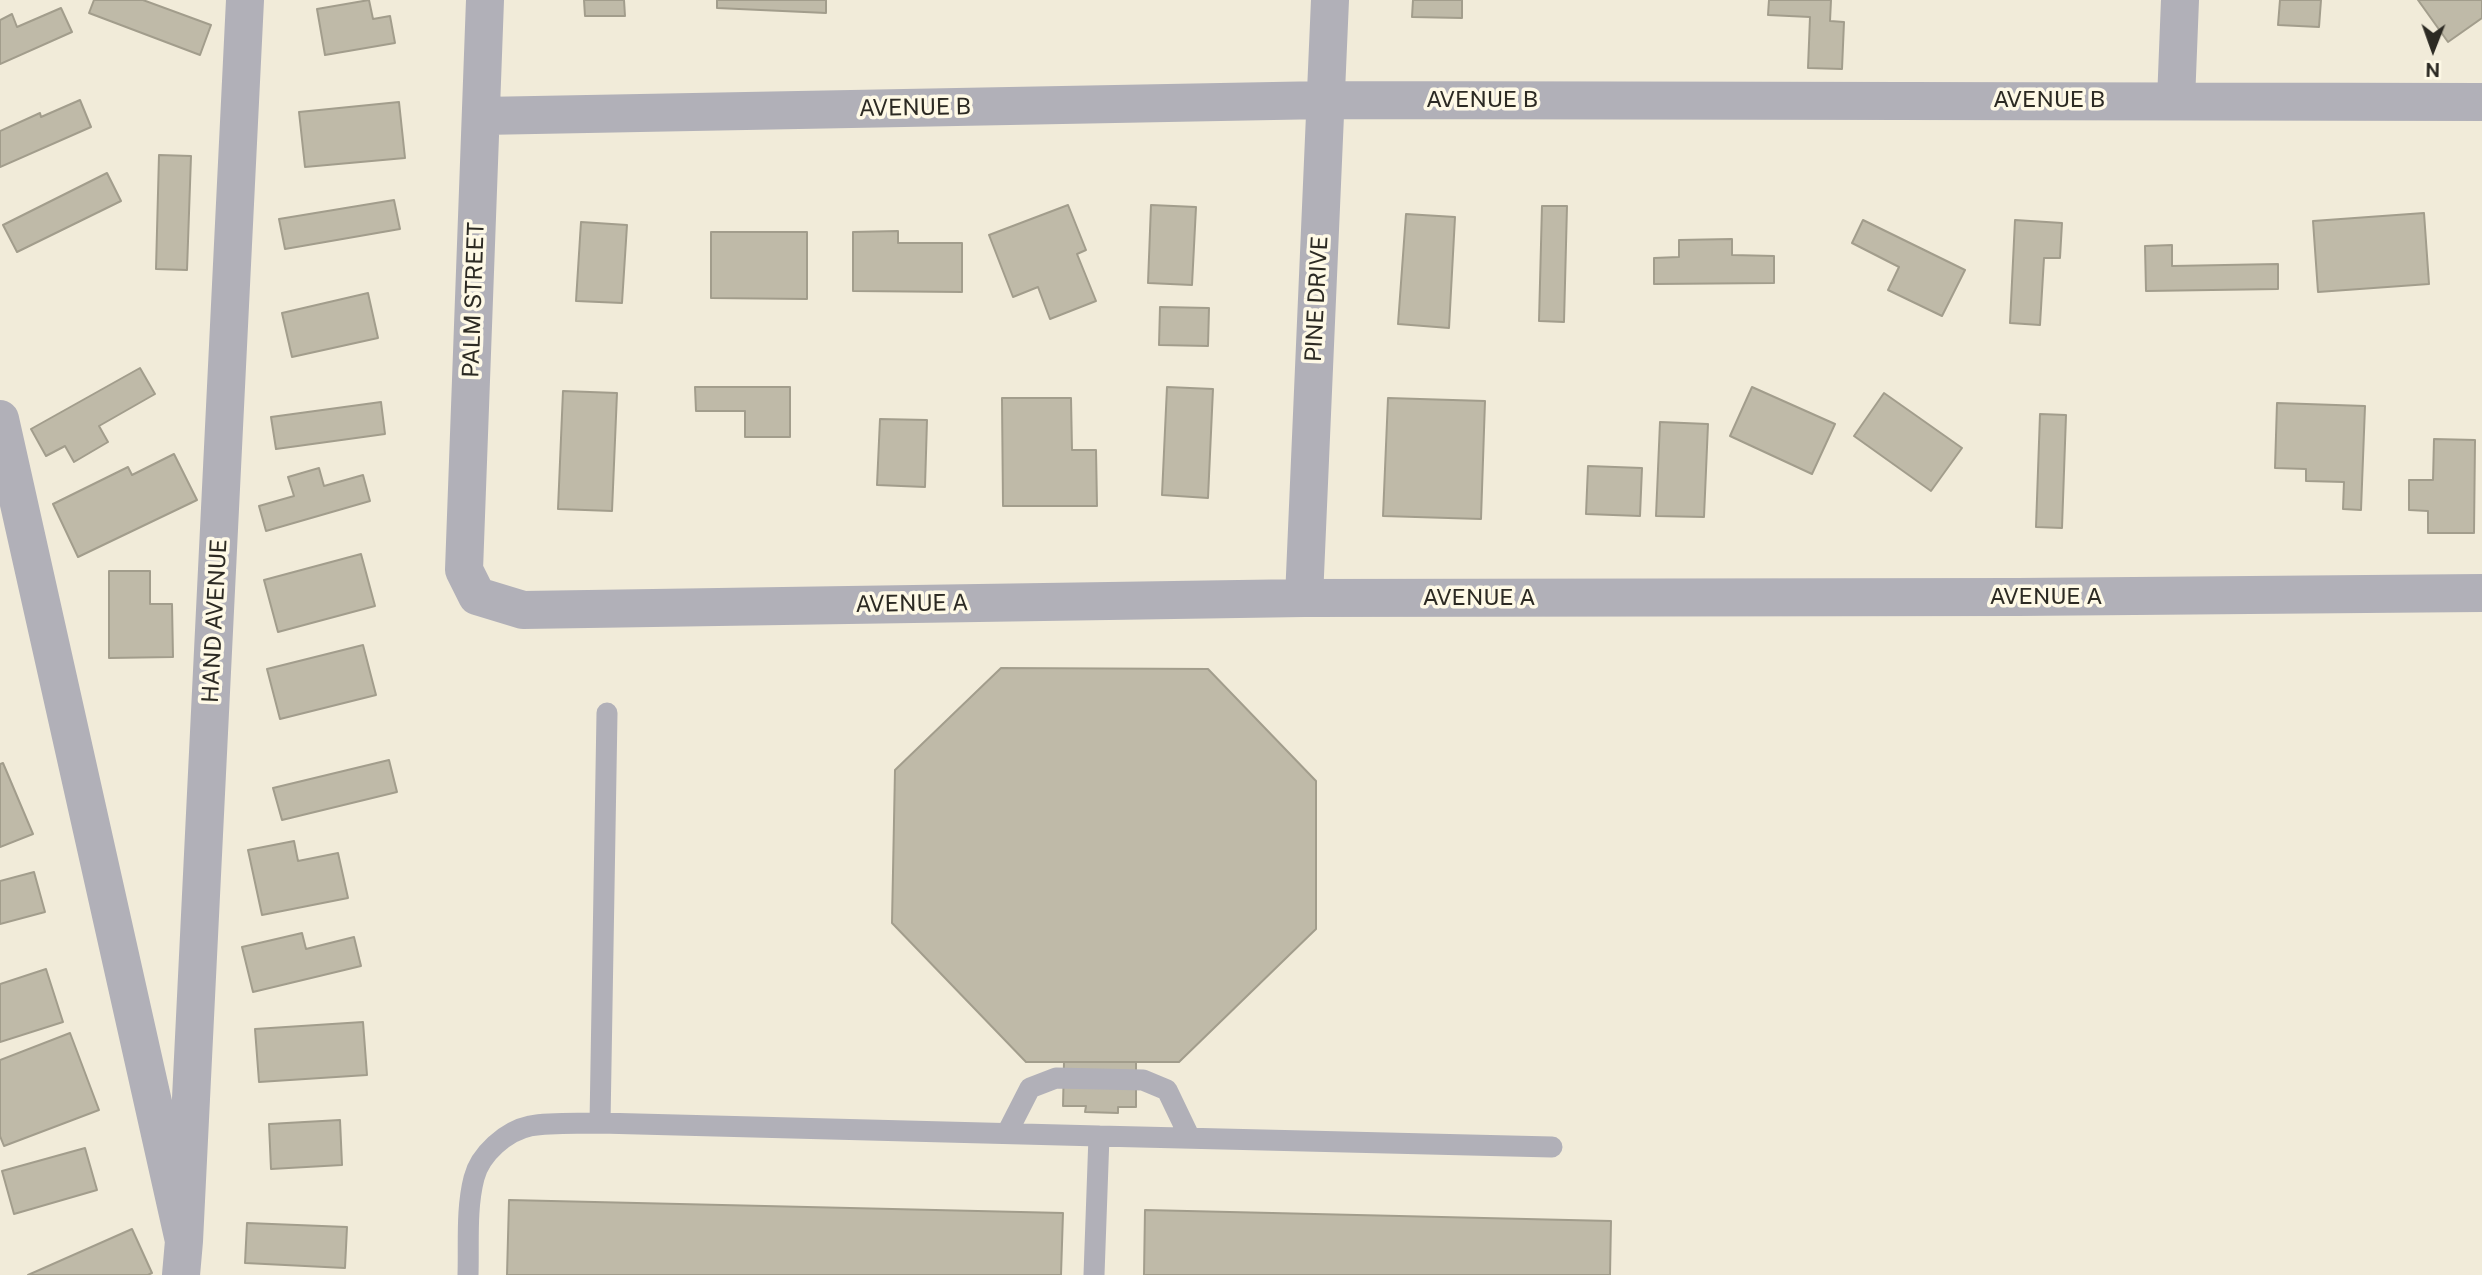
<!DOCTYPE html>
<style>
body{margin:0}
#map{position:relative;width:2482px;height:1275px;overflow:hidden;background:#f1ebd9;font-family:"Public Sans",sans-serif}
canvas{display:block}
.north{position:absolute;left:2398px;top:14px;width:70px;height:70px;-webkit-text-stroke:5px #fef9e6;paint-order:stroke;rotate:181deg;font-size:19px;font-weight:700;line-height:28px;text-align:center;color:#2c2a23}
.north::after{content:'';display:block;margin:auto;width:24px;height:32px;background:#2c2a23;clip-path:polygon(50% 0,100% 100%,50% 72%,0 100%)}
</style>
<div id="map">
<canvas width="2482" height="1275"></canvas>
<div class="north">N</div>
</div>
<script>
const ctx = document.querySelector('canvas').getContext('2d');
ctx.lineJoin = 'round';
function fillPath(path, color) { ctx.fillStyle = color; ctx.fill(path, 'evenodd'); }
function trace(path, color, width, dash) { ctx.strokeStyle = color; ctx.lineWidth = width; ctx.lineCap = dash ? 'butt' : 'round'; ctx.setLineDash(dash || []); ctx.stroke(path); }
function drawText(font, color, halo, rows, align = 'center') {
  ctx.font = font + ' "Public Sans",sans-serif'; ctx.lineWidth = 7; ctx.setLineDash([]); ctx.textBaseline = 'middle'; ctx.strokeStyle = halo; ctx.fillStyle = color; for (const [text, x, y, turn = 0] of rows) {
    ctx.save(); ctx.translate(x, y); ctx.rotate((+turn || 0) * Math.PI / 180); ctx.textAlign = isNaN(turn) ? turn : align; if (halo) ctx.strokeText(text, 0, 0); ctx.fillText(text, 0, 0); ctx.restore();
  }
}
const building = new Path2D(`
 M94 0H143L211 25 200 55 89 13Z
 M369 0 373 19 390 16 395 43 325 55 317 9Z
 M584 0H624L625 16H585Z
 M717 0H826V13L717 8Z
 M1413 0H1462V18L1412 17Z
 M1769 0H1831L1830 21 1844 22 1842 69 1808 68 1810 17 1768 15Z
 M2280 0H2321L2319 27 2278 25Z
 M2418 0H2482V18L2448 42Z
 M61 8 72 32 0 64V20L12 14 17 27Z
 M80 100 91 127 0 167V131L40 113 41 117Z
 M399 102 405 158 305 167 299 112Z
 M159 155 191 156 187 270 156 269Z
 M107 173 121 201 17 252 3 225Z
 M394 200 400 229 285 249 279 219Z
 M1068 205 1086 250 1077 254 1096 301 1050 319 1038 287 1013 297 989 235Z
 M1151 205 1196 207 1192 285 1148 283Z
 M1542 206H1567L1564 322 1539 321Z
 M2424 213 2429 284 2318 292 2313 221Z
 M1406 214 1455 217 1449 328 1398 324Z
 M1863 220 1965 270 1942 316 1888 290 1899 267 1852 243Z
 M2015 220 2062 223 2060 258H2044L2040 325 2010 323Z
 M581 222 627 225 622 303 576 301Z
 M898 231V243H962V292L853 291V232Z
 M711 232H807V299L711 298Z
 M1732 239V255L1774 256V283L1654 284V258L1679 257V240Z
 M2172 245V266L2278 264V289L2146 291 2145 246Z
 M368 293 378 338 292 357 282 313Z
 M1160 307 1209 308 1208 346 1159 345Z
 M140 368 155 394 99 426 108 442 74 462 65 446 46 456 31 429Z
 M695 387H790V437H745V411H696Z
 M1167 387 1213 389 1208 498 1162 495Z
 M1752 387 1835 424 1812 474 1730 436Z
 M563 391 617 393 612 511 558 509Z
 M1884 393 1962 448 1931 491 1854 436Z
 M1002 398H1071L1072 450H1096L1097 506H1003Z
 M1388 398 1485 401 1481 519 1383 516Z
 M381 402 385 434 276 449 271 417Z
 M2277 403 2365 406 2361 510 2343 509 2344 482 2306 481V469L2275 468Z
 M2040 414 2066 415 2062 528 2036 527Z
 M880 419 927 420 925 487 877 485Z
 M1660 422 1708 424 1704 517 1656 516Z
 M2434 439 2475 440 2474 533H2428V511L2409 510V480H2433Z
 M174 454 197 500 78 557 53 504 128 467 132 475Z
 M1588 466 1642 468 1640 516 1586 514Z
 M319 468 324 486 363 475 370 501 266 531 259 506 294 496 288 477Z
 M361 554 375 606 278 632 264 580Z
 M109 571H150V604H172L173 657 109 658Z
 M363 645 376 695 280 719 267 669Z
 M1001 668 1208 669 1316 781V929L1179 1062H1026L892 923 895 770Z
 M389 760 397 792 282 820 273 788Z
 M3 763 33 834 0 847V764Z
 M294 841 298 861 338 853 348 898 262 915 248 850Z
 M34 872 45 912 0 924V881Z
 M302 933 306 949 354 937 361 966 253 992 242 947Z
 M46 969 63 1022 0 1042V984Z
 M363 1022 367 1075 259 1082 255 1029Z
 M70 1033 99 1110 4 1146 0 1136V1060Z
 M1064 1062H1136V1107H1118V1113L1085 1112 1086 1106H1063Z
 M340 1120 342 1165 271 1169 269 1124Z
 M85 1148 97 1190 14 1214 2 1171Z
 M509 1200 1063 1213 1061 1275H507Z
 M1145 1210 1611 1221 1610 1275H1144Z
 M247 1223 347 1227 345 1268 245 1263Z
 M132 1229 152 1273 148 1275H28Z`);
const service = new Path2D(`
 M607 713 600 1123 1099 1136
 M1007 1133 1030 1088 1056 1078 1143 1080 1167 1090 1190 1138
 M468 1275C469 1244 466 1209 474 1178 480 1154 506 1131 530 1126 553 1122 578 1124 600 1123
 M1094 1275 1099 1136 1552 1147`);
const minor = new Path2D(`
 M485 0 464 570 477 596 523 610 1304 598 2018 597 2482 593
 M2176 101 2180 0
 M482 116 1326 100 2482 102
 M0 419 184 1241 181 1275
 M1304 598 1330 0
 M184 1241 245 0`);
const streetNames = [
 ["AVENUE B",1482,100],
 ["AVENUE B",2049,100],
 ["AVENUE B",915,108,-1],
 ["PINE DRIVE",1317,299,-87],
 ["PALM STREET",474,300,-88],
 ["AVENUE A",2046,597],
 ["AVENUE A",1479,598],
 ["AVENUE A",912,604,-1],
 ["HAND AVENUE",215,621,-87]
];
fillPath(building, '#bfbaa8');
trace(building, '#a29d8c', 2);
trace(service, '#b1b0b8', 21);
trace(minor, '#b1b0b8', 38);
drawText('23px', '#2c2a23', '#fef9e6', streetNames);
</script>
